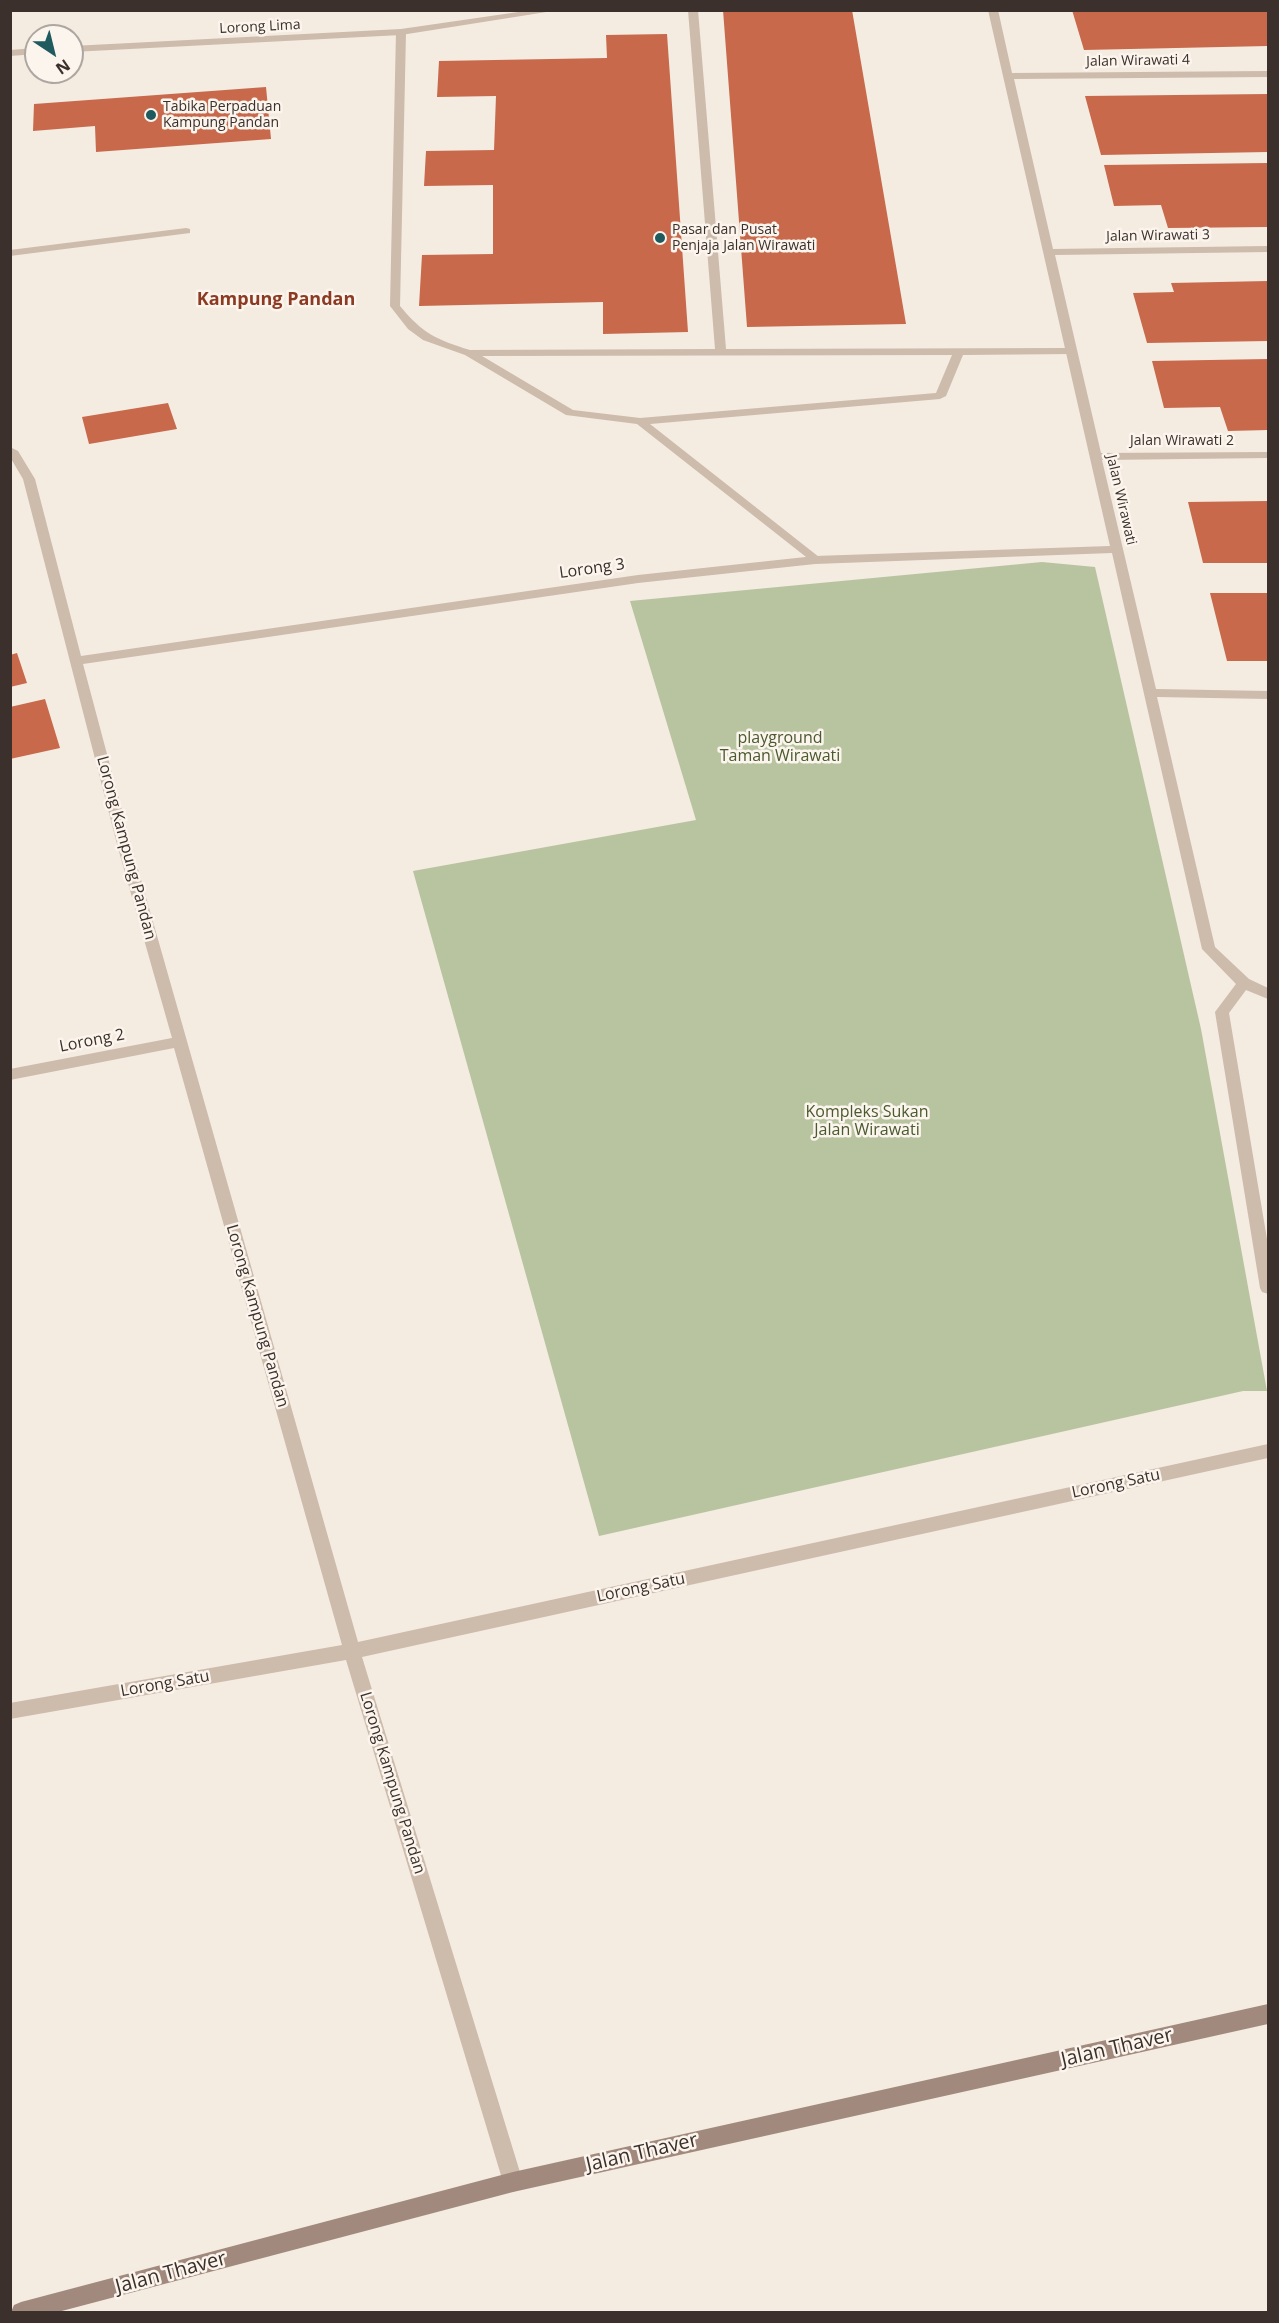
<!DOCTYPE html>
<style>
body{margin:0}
#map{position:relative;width:1279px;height:2323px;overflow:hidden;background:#f4ebe1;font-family:"Open Sans",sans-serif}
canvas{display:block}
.frame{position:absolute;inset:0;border:12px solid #3b302b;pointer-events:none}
.north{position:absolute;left:24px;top:24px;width:60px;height:60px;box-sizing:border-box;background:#fbf5ee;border:2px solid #aea6a0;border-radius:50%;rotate:145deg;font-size:16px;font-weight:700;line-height:24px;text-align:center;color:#3b302b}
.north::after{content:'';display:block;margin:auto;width:21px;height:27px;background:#1f5a5e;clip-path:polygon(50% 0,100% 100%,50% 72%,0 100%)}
</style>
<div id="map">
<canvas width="1279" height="2323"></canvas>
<div class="frame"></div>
<div class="north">N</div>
</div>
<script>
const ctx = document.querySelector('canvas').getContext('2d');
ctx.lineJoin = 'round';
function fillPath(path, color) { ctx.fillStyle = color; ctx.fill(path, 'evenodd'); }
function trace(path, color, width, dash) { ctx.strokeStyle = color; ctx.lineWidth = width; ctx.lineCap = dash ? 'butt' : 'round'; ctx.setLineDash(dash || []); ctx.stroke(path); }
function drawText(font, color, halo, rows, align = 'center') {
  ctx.font = font + ' "Open Sans",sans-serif'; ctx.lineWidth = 5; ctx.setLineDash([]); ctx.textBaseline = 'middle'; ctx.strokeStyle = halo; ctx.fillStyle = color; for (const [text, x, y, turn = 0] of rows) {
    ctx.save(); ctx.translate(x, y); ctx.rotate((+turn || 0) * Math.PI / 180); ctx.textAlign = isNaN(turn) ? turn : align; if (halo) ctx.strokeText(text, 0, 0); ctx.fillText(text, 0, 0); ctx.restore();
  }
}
const green = new Path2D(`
 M1042 562 1095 567 1201 1029 1267 1391H1243L599 1536 413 871 696 820 630 601Z`);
const building = new Path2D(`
 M723 10H852L906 324 747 327Z
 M1072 10H1268V46L1084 50Z
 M667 34 688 332 603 334V302L419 306 422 255 493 254V185L424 186 426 151 494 150 496 96 437 97 439 61 607 58 606 35Z
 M266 87 271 139 96 152 95 126 33 131 34 104Z
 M1268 94V152L1101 155 1085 96Z
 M1268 163V227L1168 228 1161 205 1114 206 1104 165Z
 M1268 281V341L1147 343 1133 293 1174 292 1171 283Z
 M1268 359V430L1228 431 1220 407 1164 408 1152 361Z
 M168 403 177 429 89 444 82 417Z
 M1268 501V563H1203L1188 502Z
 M1210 593H1268V661H1227Z
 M17 653 27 683 10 687V655Z
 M45 699 60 748 10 759V707Z`);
const lane = new Path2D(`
 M688 10H698L726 349 1071 348 1076 351 1071 354 963 355 946 396 940 399 650 424 819 557 821 560 815 564 637 424 566 415 465 355 423 340 408 329 390 306 396 32 401 29 406 32 400 306C422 333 437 340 470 350L715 349ZM952 355 936 393 640 418 573 410 482 356Z
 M186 228 190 229V233L10 256V250Z`);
const street = new Path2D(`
 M532 10H559L401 35 72 52V46L401 29Z
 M988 10H998L1012 73 1268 71V77L1014 79 1053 249 1268 246V252L1055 255 1101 453 1268 452V458L1102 460 1156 689 1268 691V699L1157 697 1215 947 1249 979 1268 988V999L1246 990 1229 1013 1268 1245V1294L1262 1292 1260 1288 1215 1012 1236 984 1202 949 1112 553 815 564 638 583 83 664 132 848 358 1642 1268 1444V1458L362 1657 523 2182 520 2189 513 2192 506 2189 503 2182 346 1660 10 1719V1703L342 1645 174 1048 10 1080V1069L172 1038 118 848 23 479 10 457V447L18 451 35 479 81 656 638 575 815 556 1110 546Z
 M36 48V54L10 56V50Z`);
const secondary = new Path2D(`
 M1268 2004V2024L513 2192 58 2312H11L14 2305 21 2302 513 2172Z`);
const markers = [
 [151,115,6,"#1f5a5e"],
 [660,238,6,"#1f5a5e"]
];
const farStreetnames = [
 ["Lorong Lima",260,27,-3],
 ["Jalan Wirawati 4",1138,61,-1],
 ["Jalan Wirawati 3",1158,236,-1],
 ["Jalan Wirawati 2",1182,441],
 ["Jalan Wirawati",1121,500,77]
];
const farPoinames = [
 ["Tabika Perpaduan",163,107],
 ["Kampung Pandan",163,123],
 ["Pasar dan Pusat",672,230],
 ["Penjaja Jalan Wirawati",672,246]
];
const streetNames = [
 ["Lorong 3",592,569,-8],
 ["Lorong Kampung Pandan",126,848,75],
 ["Lorong 2",92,1041,-11],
 ["Lorong Kampung Pandan",257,1316,74],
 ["Lorong Satu",1116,1484,-12],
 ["Lorong Satu",641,1588,-12],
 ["Lorong Satu",165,1684,-10],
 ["Lorong Kampung Pandan",392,1783,73]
];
const parkNames = [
 ["playground",780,738],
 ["Taman Wirawati",780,756],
 ["Kompleks Sukan",867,1112],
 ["Jalan Wirawati",867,1130]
];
const farDistrictnames = [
 ["Kampung Pandan",276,300]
];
const nearStreetnames = [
 ["Jalan Thaver",1117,2048,-13],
 ["Jalan Thaver",642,2153,-13],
 ["Jalan Thaver",171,2273,-15]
];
fillPath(green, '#b8c4a0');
fillPath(building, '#c8694b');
fillPath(lane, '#cdbbac');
fillPath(street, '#cdbbac');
fillPath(secondary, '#a18a7d');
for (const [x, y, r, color] of markers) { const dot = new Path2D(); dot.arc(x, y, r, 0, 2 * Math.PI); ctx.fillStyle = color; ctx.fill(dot); trace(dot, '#fbf5ee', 2); }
drawText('14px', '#3b302b', '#fbf5ee', farStreetnames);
drawText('14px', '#3b302b', '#fbf5ee', farPoinames, 'left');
drawText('16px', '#3b302b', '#fbf5ee', streetNames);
drawText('16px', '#4a5a2e', '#fbf5ee', parkNames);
drawText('bold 18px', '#8c3b22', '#fbf5ee', farDistrictnames);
drawText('20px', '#3b302b', '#fbf5ee', nearStreetnames);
</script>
